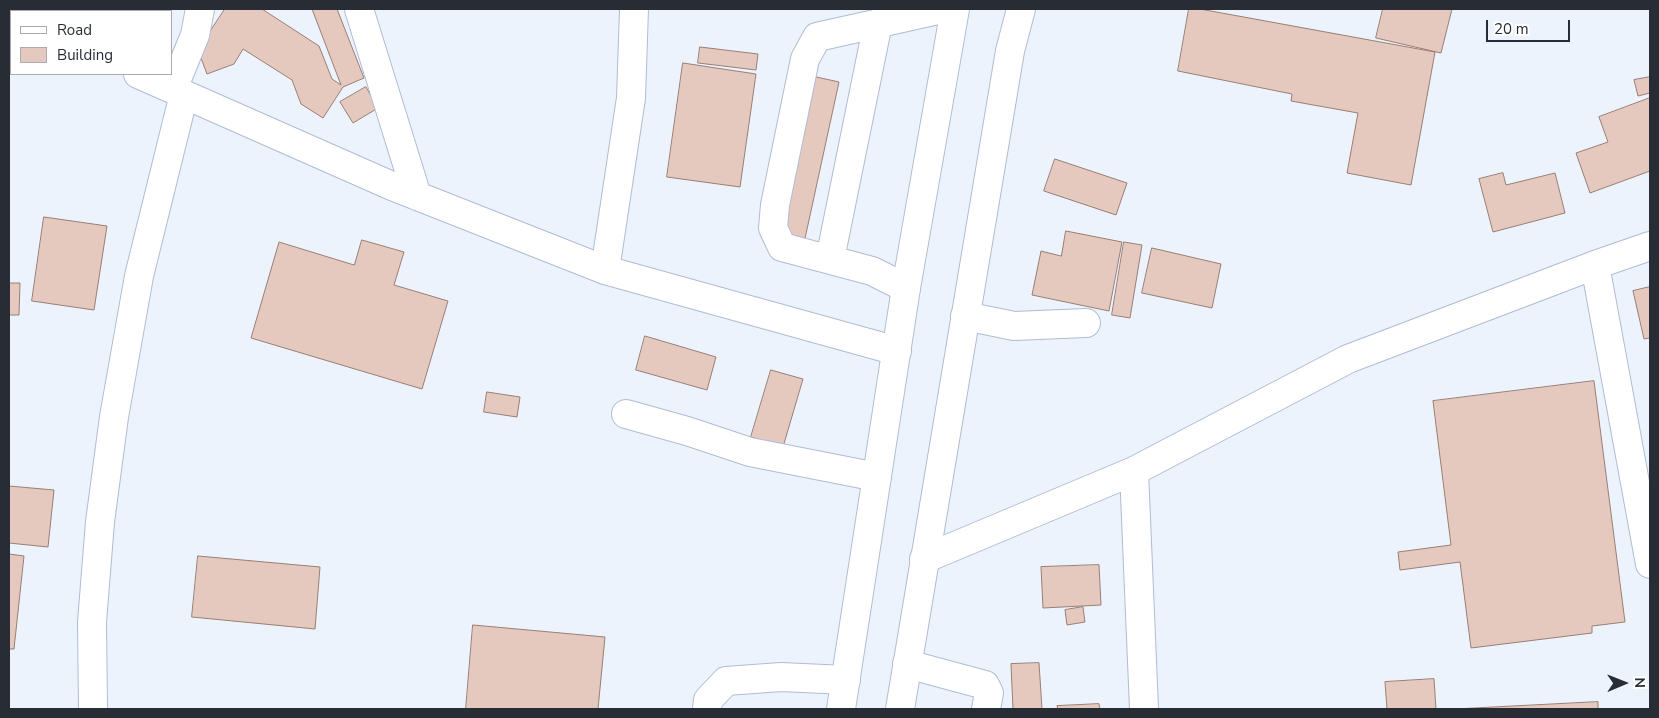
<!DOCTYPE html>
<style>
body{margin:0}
#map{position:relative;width:1659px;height:718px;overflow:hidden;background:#edf3fc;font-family:"Nunito Sans",sans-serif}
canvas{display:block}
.frame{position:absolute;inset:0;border:10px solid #272c35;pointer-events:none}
.legend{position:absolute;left:10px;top:10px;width:162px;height:65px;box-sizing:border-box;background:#fff;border:1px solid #a9abae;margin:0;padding:6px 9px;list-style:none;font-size:15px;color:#272c35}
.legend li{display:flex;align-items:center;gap:10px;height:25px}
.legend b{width:25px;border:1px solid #a9abae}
.north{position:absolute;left:1599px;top:658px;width:50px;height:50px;-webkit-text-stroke:4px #fff;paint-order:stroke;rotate:89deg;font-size:14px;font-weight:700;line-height:20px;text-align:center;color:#272c35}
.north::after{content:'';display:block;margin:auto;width:18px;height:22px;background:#272c35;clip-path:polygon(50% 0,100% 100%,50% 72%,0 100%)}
.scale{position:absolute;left:1486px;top:20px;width:84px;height:22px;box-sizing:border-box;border:2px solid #272c35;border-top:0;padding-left:6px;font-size:15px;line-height:18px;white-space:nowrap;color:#272c35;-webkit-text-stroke:4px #fff;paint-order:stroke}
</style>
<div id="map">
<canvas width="1659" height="718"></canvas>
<div class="frame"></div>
<ul class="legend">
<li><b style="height:6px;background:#fff"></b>Road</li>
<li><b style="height:14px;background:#e5c9bf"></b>Building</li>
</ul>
<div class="north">N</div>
<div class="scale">20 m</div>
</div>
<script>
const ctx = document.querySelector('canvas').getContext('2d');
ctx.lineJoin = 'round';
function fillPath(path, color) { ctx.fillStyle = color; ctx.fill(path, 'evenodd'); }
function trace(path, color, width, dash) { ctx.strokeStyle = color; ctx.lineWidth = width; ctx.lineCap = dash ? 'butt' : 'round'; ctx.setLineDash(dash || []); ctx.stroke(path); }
const building = new Path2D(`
 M225 9H262L319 46 332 79 341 85 312 9H337L364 78 343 87 323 118 301 104 292 80 243 49 234 64 207 74 198 50Z
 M1189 9H1200L1435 52 1411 185 1347 173 1358 113 1291 101 1292 94 1178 71Z
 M1383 9H1452L1441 53 1376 38Z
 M700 47 758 54 756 70 698 63Z
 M683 63 756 74 740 187 667 177Z
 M812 76 839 82 804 243 777 237Z
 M1650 77V93L1638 96 1634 80Z
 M366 87 378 108 353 123 340 102Z
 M1650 98V171L1590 193 1576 153 1608 142 1599 117Z
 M1055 159 1127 183 1116 215 1044 191Z
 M1503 173 1506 185 1555 173 1565 213 1493 232 1479 179Z
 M44 217 107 226 94 310 32 301Z
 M1066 231 1122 242 1109 311 1032 295 1041 251 1061 256Z
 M362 240 404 252 394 285 448 301 422 389 251 338 279 242 354 265Z
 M1124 242 1142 245 1130 318 1112 315Z
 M1152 248 1221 264 1212 308 1142 293Z
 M9 283H20L19 315H9Z
 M1650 287V338L1644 339 1633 291Z
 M645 336 716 357 707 390 636 370Z
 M771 370 803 379 783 447 751 437Z
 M1594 381 1625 622 1592 626V633L1471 648 1460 562 1400 570 1398 552 1451 545 1433 401Z
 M487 392 520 397 517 417 484 412Z
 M9 486 54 490 48 547 9 543Z
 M9 554 24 556 14 649H9Z
 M198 556 320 567 315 629 192 617Z
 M1099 565 1101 605 1043 608 1041 567Z
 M1083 607 1085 622 1067 625 1065 610Z
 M473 625 605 637 598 709H466Z
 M1039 663 1042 709H1013L1011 664Z
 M1434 679 1436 709H1387L1385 682Z
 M1598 702V709H1455Z
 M1099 704 1100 709H1058L1057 706Z`);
const minor = new Path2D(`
 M10 9V17
 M359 9 417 196
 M138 74 392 186 605 270 897 351
 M173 89 195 35 200 9
 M830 259 878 23
 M1595 265 1650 564
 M605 270 631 98 634 9
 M906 288 872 271 782 247 773 228 775 205 805 59 817 37 942 9
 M965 316 1014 326 1086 323
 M626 414 687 431 750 452 877 477
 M1134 471 1144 709
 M924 559 1134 471 1348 359 1595 265 1650 246
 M907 664 985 685 989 693 986 709
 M93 709 92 622 100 522 114 417 139 276 184 94
 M707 709 708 700 726 681 781 677 846 680`);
const major = new Path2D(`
 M841 709 906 288 955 9
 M900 709 1010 51 1021 9`);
fillPath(building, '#e5c9bf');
trace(building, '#987e75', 1);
trace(minor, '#b0bcd3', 30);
trace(major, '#b0bcd3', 30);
trace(minor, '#fff', 28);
trace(major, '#fff', 28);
</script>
